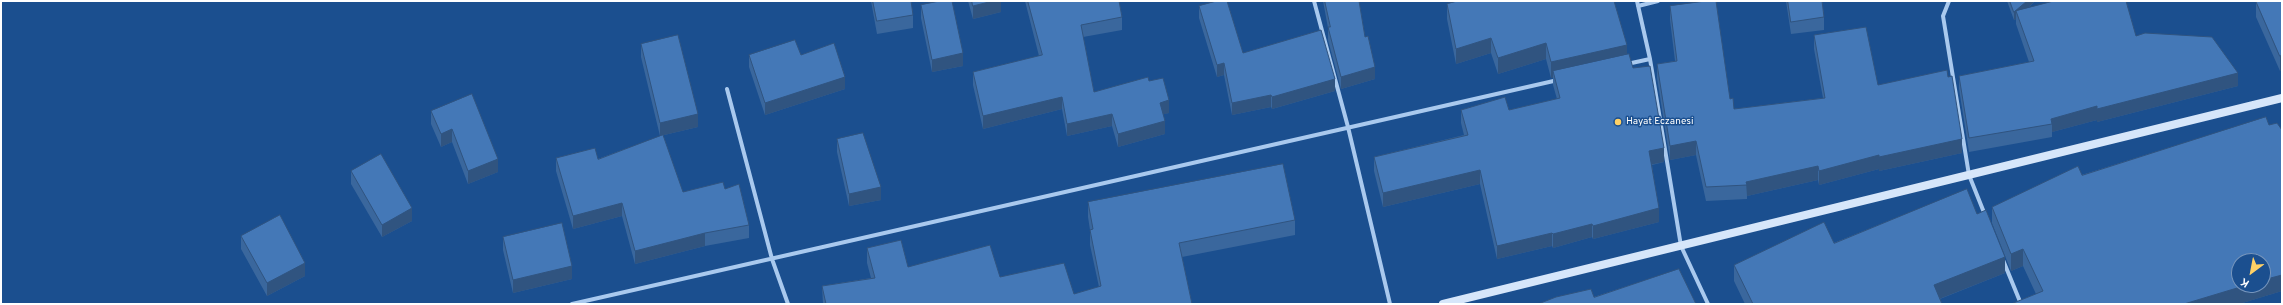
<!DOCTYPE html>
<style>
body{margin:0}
#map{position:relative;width:2283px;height:305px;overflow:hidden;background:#1b4f8f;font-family:Overpass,sans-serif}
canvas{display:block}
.frame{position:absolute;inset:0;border:2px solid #fff;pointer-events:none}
.north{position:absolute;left:2231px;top:253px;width:40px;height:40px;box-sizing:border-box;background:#1b4f8f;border:1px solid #7695bc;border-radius:50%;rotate:212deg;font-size:11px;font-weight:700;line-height:16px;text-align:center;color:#fff}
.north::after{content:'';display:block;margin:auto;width:14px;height:18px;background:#ffd166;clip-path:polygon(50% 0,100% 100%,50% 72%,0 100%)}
</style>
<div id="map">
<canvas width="2283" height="305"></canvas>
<div class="frame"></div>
<div class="north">K</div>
</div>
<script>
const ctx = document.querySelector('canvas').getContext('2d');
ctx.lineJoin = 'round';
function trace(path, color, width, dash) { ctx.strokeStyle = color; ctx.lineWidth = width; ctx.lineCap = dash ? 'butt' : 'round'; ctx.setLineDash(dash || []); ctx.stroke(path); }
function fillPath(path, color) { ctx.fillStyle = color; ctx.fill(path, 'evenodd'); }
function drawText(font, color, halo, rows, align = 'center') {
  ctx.font = font + ' Overpass,sans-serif'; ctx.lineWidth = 3; ctx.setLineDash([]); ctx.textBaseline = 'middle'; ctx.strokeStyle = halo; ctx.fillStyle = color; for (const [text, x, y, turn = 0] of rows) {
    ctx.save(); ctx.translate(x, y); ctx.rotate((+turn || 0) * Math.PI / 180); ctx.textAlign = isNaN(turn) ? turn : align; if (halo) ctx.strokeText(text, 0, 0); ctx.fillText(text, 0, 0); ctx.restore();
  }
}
const street = new Path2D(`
 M1314 1 1348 127 1390 304
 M1637 1 1650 59 1681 246 1708 304
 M1949 1 1943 16 1969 175 1985 215
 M1638 6 1658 1
 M1627 64 1650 59
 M727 89 772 259 788 304
 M2003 260 2021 304
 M572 304 1558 80`);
const secondary = new Path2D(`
 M1443 304 2282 98`);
const wall = new Path2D(`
 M871 1H911L913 15V28L877 34Z
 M968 1H1001V12L973 19Z
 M1025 1H1119L1122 17V30L1083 37 1094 92 1149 81 1169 113 1163 114 1165 134 1118 147 1112 126 1067 136 1062 109 983 129 973 85V72L1039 56Z
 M1323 1H1359L1365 37 1375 79 1341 89 1328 40V28Z
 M1786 1H1822L1824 17V30L1791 34Z
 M2007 1H2035L2028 8 2136 36 2238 86 2097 122V120L2052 132V137L1969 152 1959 89V76L2029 62 2016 24V19L2014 20Z
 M2256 1H2282V70L2280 71 2256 17Z
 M1447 4 1627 54 1633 68 1664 162 1652 165 1659 222 1593 239 1592 237 1553 248 1552 246 1497 259 1480 184 1383 207 1374 171V157L1464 135 1461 123V110H1509L1557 99 1553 85V78H1551L1546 59 1498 74 1491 53 1456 64 1447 19Z
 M921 5 963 66 932 72 921 18Z
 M1199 6 1243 53 1335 91 1272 109 1271 107 1232 115 1224 75 1217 77 1199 18Z
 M1670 6 1730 99 1734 109 1823 98 1814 49V35L1878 85 1962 153 1879 171V169L1819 185 1818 180 1747 196V199L1706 201 1696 155 1670 160 1657 78V64L1675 61 1670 20Z
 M641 44 698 127 660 136 641 57Z
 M749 55H801L845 89 765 115 749 67Z
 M431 111 498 172 468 184 452 142 441 147 431 124Z
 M2269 125 2282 130V291L2239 304H2011L2036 294 2023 266 2011 271 1992 223V207L2082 175Z
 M837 139 881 200 849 206 837 152Z
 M556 158 598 159 683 192 725 189 749 225V238L705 246 635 264 622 216 573 229 556 171Z
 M351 171 412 221 382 237 351 184Z
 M1088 202 1295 220V235L1182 257 1192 304H823L822 286 871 278 867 263V248L908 267 1000 277 1074 294 1099 287 1090 245V230L1088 217Z
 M1977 214 2005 273 1940 299 1942 304H1745L1734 281V265L1834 243Z
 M241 236 305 276 267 296 241 249Z
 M503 237 572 279 513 293 503 250Z`);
const shadedWall = new Path2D(`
 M993 1H1001V12L973 19V6Z
 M2027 1H2035L2018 17 2016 11V19L2014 20V12Z
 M1491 38V53L1456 64V49Z
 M1546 43V59L1498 74V58Z
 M1627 45V61L1553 71V78H1551V62Z
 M963 53V66L932 72V60Z
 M2282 55V70L2280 71V56Z
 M1224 63V75L1217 77V65Z
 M1375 67V79L1341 89V77Z
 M2238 73V86L2097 122V109Z
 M845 77V89L765 115V103Z
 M1335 79V91L1272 109V97Z
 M1271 95V107L1232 115V103Z
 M1062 97V109L983 129V116Z
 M1169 100V113L1160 115V103Z
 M2097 106V120L2052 132V124L2051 119Z
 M698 114V127L660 136V123Z
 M1112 114V126L1067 136V124Z
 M1165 121V134L1118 147V134Z
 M452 129V142L441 147V134Z
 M1962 139V153L1879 171V157Z
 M1696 141V155L1670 160V146Z
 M1664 148V162L1649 165V151Z
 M1879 155V169L1819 185V171Z
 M498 159V172L468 184V171Z
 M1818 166V180L1747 196 1746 182Z
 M1480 170V184L1383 207V193Z
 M881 187V200L849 206V194Z
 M622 203V216L573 229V216Z
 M412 208V221L382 237V225Z
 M1659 208V222L1593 239V226Z
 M1592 224V237L1553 248V234Z
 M705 233V246L635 264V251Z
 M1552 233V246L1497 259V246Z
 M2023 249V266L2011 271V254Z
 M2005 257V273L1934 301V285Z
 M305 263V276L267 296V283Z
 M572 266V279L513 293V280Z
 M2282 275V291L2239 304H2184L2247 285H2263V280Z`);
const building = new Path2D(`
 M873 1H911L913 15 877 21Z
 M940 1H952L963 53 932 60 921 5Z
 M972 1H993L973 6Z
 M1028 1H1119L1122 17 1081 25 1094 92 1148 77 1149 81 1163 78 1169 100 1160 103 1165 121 1118 134 1112 114 1067 124 1062 97 983 116 973 72 1042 55Z
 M1217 1H1227L1243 53 1321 30 1335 79 1272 97 1271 95 1232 103 1224 63 1217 65 1199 6Z
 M1325 1H1359L1365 37 1368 36 1375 67 1341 77 1328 27H1330Z
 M1458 1H1614L1627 45 1551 62 1546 43 1498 58 1491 38 1456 49 1447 4Z
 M1706 1H1716L1730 99 1733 98 1734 109 1825 98 1814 35 1866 27 1878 85 1947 70 1948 77 1952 76 1962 139 1879 157V155L1819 171 1818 166 1746 182 1747 185 1706 187 1696 141 1670 146 1657 64 1677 61 1670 6Z
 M1788 1H1822L1824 17 1791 22Z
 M2010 1H2027L2014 12Z
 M2054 1H2126L2136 36 2145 33 2212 37 2238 73 2097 109V106L2051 119 2052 124 1969 138 1959 76 2034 61 2016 11Z
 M2256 1H2282V55L2280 56Z
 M678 35 698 114 660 123 641 44Z
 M795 40 801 55 834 43 845 77 765 103 749 55Z
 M1629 54 1633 68 1650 66 1664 148 1649 151 1659 208 1593 226 1592 224 1553 234 1552 233 1497 246 1480 170 1383 193 1374 157 1468 135 1461 110 1505 97 1509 110 1560 98 1553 71Z
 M472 94 498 159 468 171 452 129 441 134 431 111Z
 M2266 117 2269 125 2277 123 2282 130V275L2263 280V261H2239V285H2247L2184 304H2011L2043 291 2023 249 2011 254 1992 207 2078 166 2082 175Z
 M863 133 881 187 849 194 837 139Z
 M663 135 683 192 723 182 725 189 739 184 749 225 705 233 635 251 622 203 573 216 556 158 595 148 598 159Z
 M381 154 412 208 382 225 351 171Z
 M1283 164 1295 220 1179 243 1192 304H826L822 286 875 278 867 248 901 240 908 267 990 245 1000 277 1064 263 1074 294 1101 286 1090 230 1093 229 1088 202Z
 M1967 189 1977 214 1986 210 2005 257 1934 285 1942 304H1753L1734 265 1824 222 1834 243Z
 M280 215 305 263 267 283 241 236Z
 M562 223 572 266 513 280 503 237Z
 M1679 269 1696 304H1538L1556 297 1591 289 1594 297Z`);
const markers = [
 [1618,122,4,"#ffd166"]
];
const poiNames = [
 ["Hayat Eczanesi",1626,122]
];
trace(street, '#a9c9ee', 4);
trace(secondary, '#d6e6fa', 8);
fillPath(wall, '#3a679d');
fillPath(shadedWall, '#305480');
fillPath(building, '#4478b7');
trace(building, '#305480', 1);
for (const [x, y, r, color] of markers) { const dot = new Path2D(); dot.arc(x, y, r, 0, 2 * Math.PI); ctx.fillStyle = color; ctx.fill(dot); trace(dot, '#1b4f8f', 1.5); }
drawText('10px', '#fff', '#1b4f8f', poiNames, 'left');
</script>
